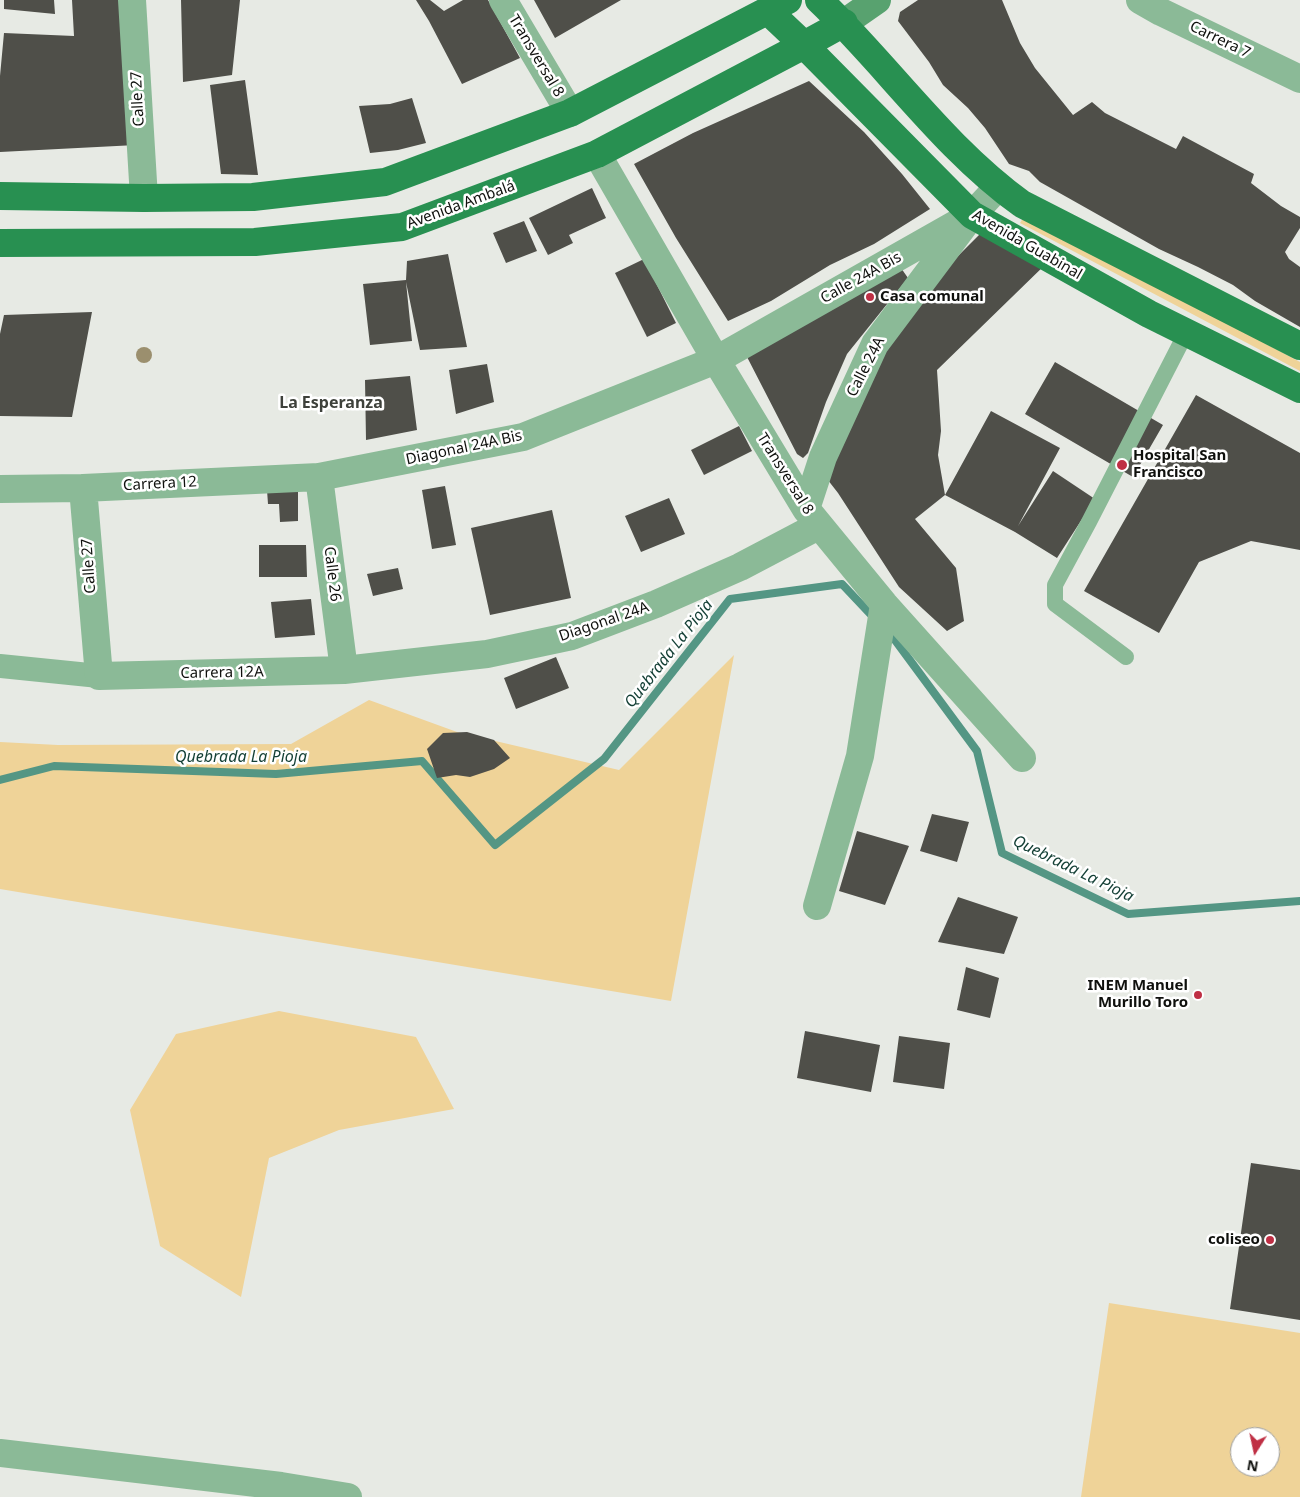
<!DOCTYPE html>
<meta charset="utf-8">
<style>
body{margin:0}
#map{position:relative;width:1300px;height:1497px;overflow:hidden;background:#e7eae4;font-family:"Noto Sans",sans-serif}
canvas{display:block}
.north{position:absolute;left:1230px;top:1427px;width:50px;height:50px;box-sizing:border-box;background:#fff;border:1px solid #9f9f9e;border-radius:50%;rotate:190deg;font-size:14px;font-weight:700;line-height:20px;text-align:center;color:#0f100d}
.north::after{content:'';display:block;margin:auto;width:18px;height:22px;background:#bf2f44;clip-path:polygon(50% 0,100% 100%,50% 72%,0 100%)}
</style>
<div id="map">
<canvas width="1300" height="1497"></canvas>
<div class="north">N</div>
</div>
<script>
const ctx = document.querySelector('canvas').getContext('2d');
ctx.lineJoin = 'round';
function fillPath(path, color) { ctx.fillStyle = color; ctx.fill(path, 'evenodd'); }
function trace(path, color, width, dash) { ctx.strokeStyle = color; ctx.lineWidth = width; ctx.lineCap = dash ? 'butt' : 'round'; ctx.setLineDash(dash || []); ctx.stroke(path); }
function drawText(font, color, halo, rows, align = 'center') {
  ctx.font = font + ' "Noto Sans",sans-serif'; ctx.lineWidth = 5; ctx.setLineDash([]); ctx.textBaseline = 'middle'; ctx.strokeStyle = halo; ctx.fillStyle = color; for (const [text, x, y, turn = 0] of rows) {
    ctx.save(); ctx.translate(x, y); ctx.rotate((+turn || 0) * Math.PI / 180); ctx.textAlign = isNaN(turn) ? turn : align; if (halo) ctx.strokeText(text, 0, 0); ctx.fillText(text, 0, 0); ctx.restore();
  }
}
const green = new Path2D(`
 M1025 215 1300 362V371L1020 223Z
 M734 655 671 1001 0 889V742L58 745 291 744 369 700 457 732 619 770Z
 M279 1011 416 1037 454 1109 339 1130 269 1158 241 1297 160 1246 130 1110 176 1034Z
 M1109 1303 1300 1333V1497H1081ZM1240 1437H1270V1467H1240Z`);
const stream = new Path2D(`
 M887 631 895 640 977 751 1002 853 1128 914 1300 901
 M0 780 54 766 276 774 422 761 495 845 604 759 730 599 842 584 875 619`);
const building = new Path2D(`
 M4 0H54L55 14 4 9Z
 M72 0H128L136 145 0 152V76L4 33 74 36Z
 M181 0H240L232 75 183 82Z
 M416 0H430L444 11 463 0H488L520 58 462 84 429 21Z
 M534 0H621L555 38Z
 M918 0H1002L1020 43 1035 68 1073 115 1092 102 1105 113 1176 149 1183 136 1254 174 1251 183 1281 206 1300 217V228L1285 252 1289 259 1300 267V327L1255 301 1233 285 1198 267 1159 249 1040 182 1029 171 1009 164 985 128 968 108 943 85 929 62 898 21 900 12Z
 M245 80 258 175 221 174 210 85Z
 M809 81 864 132 902 174 930 209 874 244 830 265 771 301 728 321 676 238 634 164 693 133Z
 M412 98 426 143 398 150 370 153 359 106 390 104Z
 M592 188 606 218 569 235 573 243 548 255 529 218Z
 M524 221 537 251 506 263 493 233Z
 M987 227 1049 261 937 370 941 431 938 455 945 495 991 411 1060 448 1018 526 1053 471 1095 499 1057 558 1015 532 945 495 915 519 956 568 964 621 947 631 899 587 838 493 824 475 857 390 937 277Z
 M448 254 467 347 420 350 406 282 412 341 370 345 363 284 406 280 407 261Z
 M644 259 676 323 647 337 615 273Z
 M901 268 908 278 847 354 826 402 808 453 803 458 797 454 746 355Z
 M92 312 72 417 0 416V334L4 315Z
 M1055 362 1163 425 1133 477 1025 414Z
 M487 364 494 402 456 414 449 370Z
 M410 376 417 430 366 440 365 380Z
 M1196 395 1300 453V550L1251 541 1199 562 1159 633 1084 591Z
 M739 426 752 451 704 475 691 450Z
 M445 486 456 545 432 549 422 490Z
 M298 489V521L280 522 279 504H268L267 490Z
 M669 498 685 534 641 552 625 516Z
 M552 510 571 598 490 615 471 528Z
 M259 545H306L307 577H259Z
 M398 568 403 589 373 596 367 574Z
 M311 599 315 635 275 638 271 602Z
 M556 657 569 688 516 709 504 678Z
 M467 732 494 740 510 758 494 769 470 777 456 775 437 778 427 749 443 733Z
 M932 814 969 822 957 862 920 851Z
 M857 831 909 846 885 905 839 891Z
 M958 897 1018 917 1004 954 938 942Z
 M966 967 999 978 990 1018 957 1010Z
 M805 1031 880 1045 871 1092 797 1078Z
 M899 1036 950 1043 944 1089 893 1082Z
 M1251 1163 1300 1170V1320L1230 1309Z`);
const service = new Path2D(`
 M1126 657 1055 604V585L1089 522 1187 331`);
const pedestrian = new Path2D(`
 M0 666 99 676`);
const minor = new Path2D(`
 M132 0 144 198
 M503 0 570 113
 M1140 0 1161 12 1300 79
 M597 154 716 360 806 509 884 604 1022 758
 M319 477 344 670
 M83 488 99 676 344 670 487 654 572 636 656 604 740 567 818 526
 M0 489 83 488 319 477 523 437 716 360 972 215 998 187
 M806 509 823 457 875 344 965 224
 M817 906 860 756 884 604
 M0 1453 281 1486 348 1497`);
const secondary = new Path2D(`
 M844 23 877 0`);
const primary = new Path2D(`
 M819 0C888 66 944 148 1022 204L1300 346
 M768 11 804 45 972 215 1149 314 1300 389
 M0 196 144 198 253 197 385 182 570 113 788 0
 M0 243 255 242 402 227 597 154 804 45 844 23`);
const trees = [
 [144,355]
];
const markers = [
 [870,297,5,"#bf2f44"],
 [1122,465,6,"#bf2f44"],
 [1198,995,5,"#bf2f44"],
 [1270,1240,5,"#bf2f44"]
];
const streetNames = [
 ["Carrera 7",1220,40,26],
 ["Transversal 8",536,56,59],
 ["Calle 27",138,99,-93],
 ["Avenida Ambalá",461,205,-20],
 ["Avenida Guabinal",1027,245,30],
 ["Calle 24A Bis",861,278,-29],
 ["Calle 24A",866,367,-63],
 ["Diagonal 24A Bis",464,448,-12],
 ["Transversal 8",785,474,58],
 ["Carrera 12",160,484,-3],
 ["Calle 27",89,566,-94],
 ["Calle 26",332,574,83],
 ["Diagonal 24A",604,622,-19],
 ["Carrera 12A",222,673,-1]
];
const poiNames = [
 ["Casa comunal",880,297],
 ["Hospital San",1133,456],
 ["Francisco",1133,473],
 ["INEM Manuel",1188,986,"right"],
 ["Murillo Toro",1188,1003,"right"],
 ["coliseo",1260,1240,"right"]
];
const neighbourhoodNames = [
 ["La Esperanza",331,403]
];
const waterNames = [
 ["Quebrada La Pioja",669,654,-52],
 ["Quebrada La Pioja",241,757],
 ["Quebrada La Pioja",1073,869,26]
];
fillPath(green, '#efd398');
trace(stream, '#549684', 8);
fillPath(building, '#4f4f49');
trace(service, '#8bba97', 16);
trace(pedestrian, '#8bba97', 24);
trace(minor, '#8bba97', 28);
trace(secondary, '#58a26f', 28);
trace(primary, '#289051', 28);
ctx.fillStyle = '#9b8f6e';
for (const [x, y] of trees) { ctx.beginPath(); ctx.arc(x, y, 8, 0, 2 * Math.PI); ctx.fill(); }
for (const [x, y, r, color] of markers) { const dot = new Path2D(); dot.arc(x, y, r, 0, 2 * Math.PI); ctx.fillStyle = color; ctx.fill(dot); trace(dot, '#fff', 2); }
drawText('15px', '#0f100d', '#fff', streetNames);
drawText('bold 15px', '#0f100d', '#fff', poiNames, 'left');
drawText('bold 16px', '#3e413b', '#fff', neighbourhoodNames);
drawText('italic 16px', '#133f35', '#fff', waterNames);
</script>
